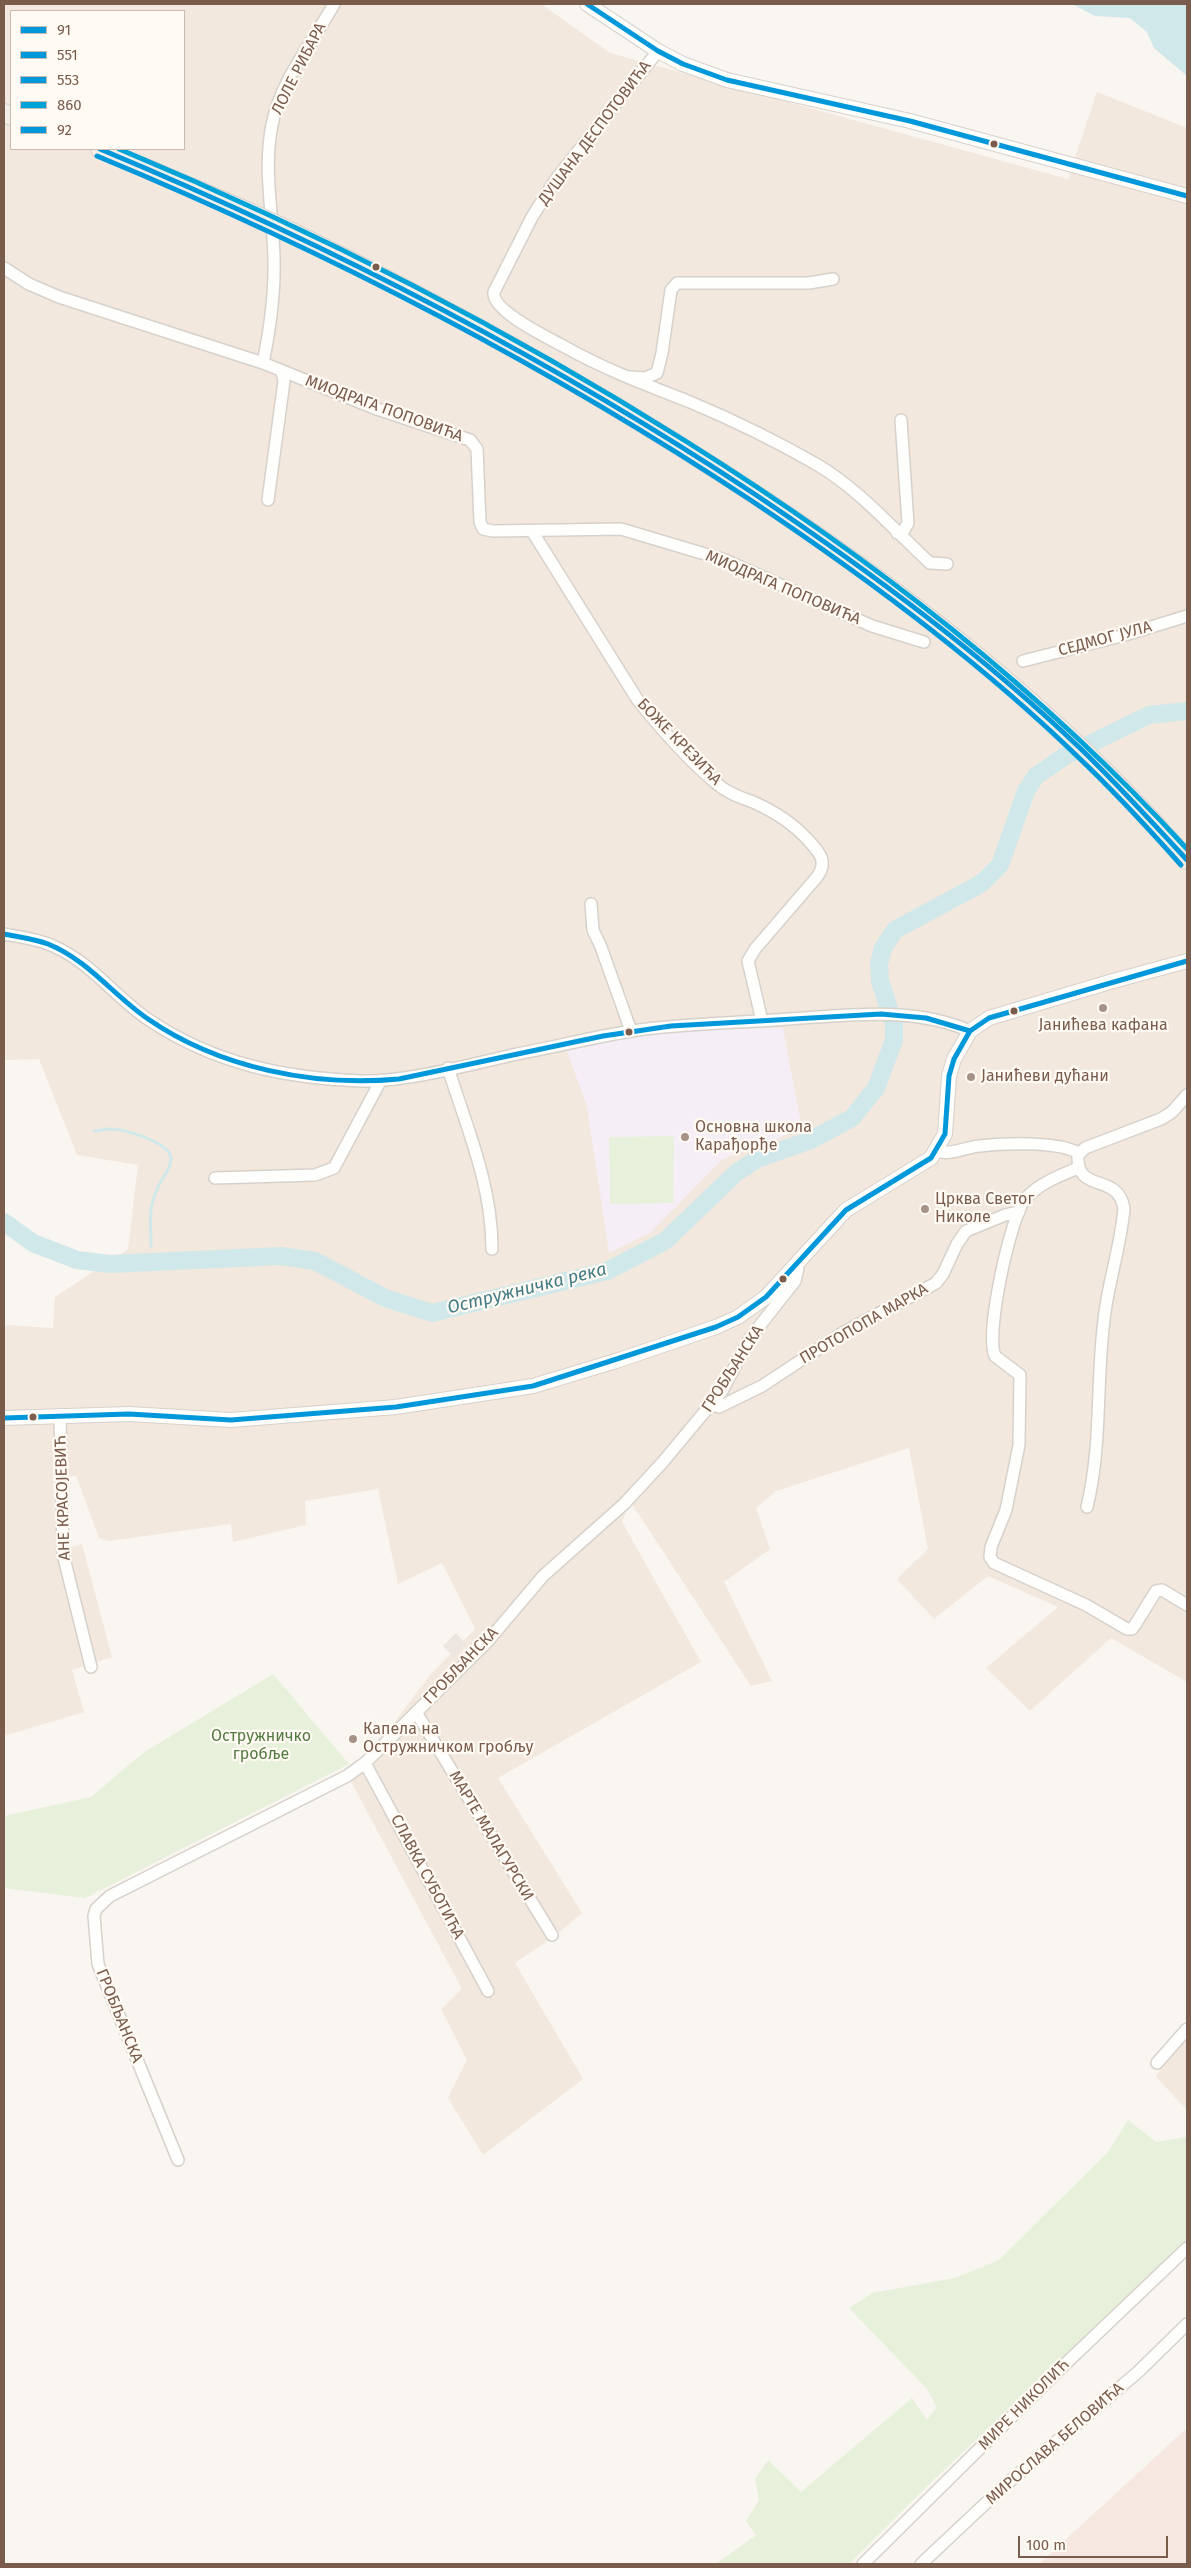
<!DOCTYPE html>
<meta charset="utf-8">
<style>
body{margin:0}
#map{position:relative;width:1191px;height:2568px;overflow:hidden;background:#f9f5f0;font-family:"Fira Sans",sans-serif}
canvas{display:block}
.frame{position:absolute;inset:0;border:5px solid #7a5c4d;pointer-events:none}
.legend{position:absolute;left:10px;top:10px;width:175px;height:140px;box-sizing:border-box;background:#fffaf3;border:1px solid #cabbb1;margin:0;padding:6px 9px;list-style:none;font-size:15px;color:#7a5c4d}
.legend li{display:flex;align-items:center;gap:10px;height:25px}
.legend b{width:25px;border:1px solid #cabbb1}
.scale{position:absolute;left:1018px;top:2536px;width:150px;height:22px;box-sizing:border-box;border:2px solid #7a5c4d;border-top:0;padding-left:6px;font-size:15px;line-height:18px;white-space:nowrap;color:#7a5c4d;-webkit-text-stroke:4px #fffaf3;paint-order:stroke}
</style>
<div id="map">
<canvas width="1191" height="2568"></canvas>
<div class="frame"></div>
<ul class="legend">
<li><b style="height:6px;background:#0098da"></b>91</li>
<li><b style="height:6px;background:#0098da"></b>551</li>
<li><b style="height:6px;background:#0098da"></b>553</li>
<li><b style="height:6px;background:#00a3d7"></b>860</li>
<li><b style="height:6px;background:#0098da"></b>92</li>
</ul>
<div class="scale">100 m</div>
</div>
<script>
const ctx = document.querySelector('canvas').getContext('2d');
ctx.lineJoin = 'round';
function fillPath(path, color) { ctx.fillStyle = color; ctx.fill(path, 'evenodd'); }
function trace(path, color, width, dash) { ctx.strokeStyle = color; ctx.lineWidth = width; ctx.lineCap = dash ? 'butt' : 'round'; ctx.setLineDash(dash || []); ctx.stroke(path); }
function drawText(font, color, halo, rows, align = 'center') {
  ctx.font = font + ' "Fira Sans",sans-serif'; ctx.lineWidth = 4.5; ctx.setLineDash([]); ctx.textBaseline = 'middle'; ctx.strokeStyle = halo; ctx.fillStyle = color; for (const [text, x, y, turn = 0] of rows) {
    ctx.save(); ctx.translate(x, y); ctx.rotate((+turn || 0) * Math.PI / 180); ctx.textAlign = isNaN(turn) ? turn : align; if (halo) ctx.strokeText(text, 0, 0); ctx.fillText(text, 0, 0); ctx.restore();
  }
}
const residential = new Path2D(`
 M4 4H541L610 53 1068 179 1097 92 1187 128V1682L1111 1638 1030 1711 986 1668 1058 1607 988 1576 934 1619 897 1579 928 1549 909 1448 776 1491 756 1508 770 1549 724 1582 772 1681 751 1686 630 1501 622 1522 701 1662 498 1778 582 1913 556 1935 515 1963 583 2079 483 2155 448 2098 467 2060 441 2009 462 1989 347 1774 375 1748 430 1675 475 1629 442 1563 398 1584 378 1489 305 1501 306 1525 233 1542 231 1524 109 1541 99 1538 76 1476 53 1478 57 1550 82 1544 112 1657 72 1670 84 1712 4 1736V1325L53 1328 55 1297 128 1249 138 1165 77 1155 39 1059 4 1060ZM11 11H184V149H11Z
 M1187 2038V2110L1156 2077 1164 2063Z`);
const commercial = new Path2D(`
 M1187 2428V2564H1039Z`);
const industrial = new Path2D(`
 M456 1633 466 1644 454 1657 443 1646Z`);
const education = new Path2D(`
 M783 1028 802 1129 723 1159 651 1232 609 1253 587 1107 566 1048 651 1034 712 1029Z`);
const green = new Path2D(`
 M674 1136 673 1203 610 1204 609 1137Z
 M273 1674 349 1764 85 1898 4 1888V1816L91 1797 143 1753Z
 M1128 2120 1156 2142 1187 2137V2240L922 2491 849 2564H716L756 2535 746 2521 759 2500 755 2479 768 2460 801 2492 912 2398 927 2420 937 2407 927 2389 849 2308 872 2293 955 2278 999 2260 1108 2152Z`);
const water = new Path2D(`
 M1072 4H1187V76L1154 48 1147 32 1130 18 1095 16Z`);
const stream = new Path2D(`
 M94 1131C99 1131 105 1129 110 1129 124 1129 168 1142 171 1157 172 1167 163 1177 159 1185 147 1211 151 1219 151 1246`);
const river = new Path2D(`
 M4 1222 33 1243 77 1260 110 1264 281 1256 315 1261 385 1298 432 1313 607 1271 665 1241 736 1173 757 1159 811 1140 852 1118 876 1088 894 1040V1024L880 981 879 964 883 948 895 930 982 883 1000 865 1026 791 1036 776 1065 756 1149 715 1187 711`);
const minor = new Path2D(`
 M658 51 556 179 532 217 494 292C491 311 549 338 565 347 606 370 647 385 690 402 733 420 776 441 816 464 859 489 894 530 930 563L947 564
 M4 268 29 284 59 297 263 363 374 408 470 440 477 449 480 522 483 529 493 531 621 529 725 560 872 626 924 642
 M263 363C270 329 275 293 274 258 273 214 263 169 272 125 280 81 313 42 334 4
 M631 377 645 378 657 373 662 353 671 290 677 283H809L833 279
 M268 500 284 381 282 372
 M532 531 637 699C661 729 687 759 716 783 727 793 740 797 753 802 776 812 793 823 809 841 820 853 828 862 817 877L755 949 748 961 762 1021
 M897 533 904 530 908 523 901 420
 M1023 661 1125 635 1187 616
 M591 904 593 930 601 947 631 1031
 M4 934C20 937 38 939 53 946 91 962 116 998 149 1020 215 1064 284 1078 362 1081 407 1082 472 1064 517 1054 555 1047 593 1037 632 1031 684 1023 737 1023 789 1019 849 1015 913 1006 970 1031
 M448 1068C467 1128 492 1185 492 1249
 M937 1151C948 1156 967 1147 979 1146 1004 1143 1057 1141 1079 1153
 M1078 1168C1061 1175 1038 1184 1025 1199 1010 1219 985 1334 995 1356L1020 1375 1019 1445 1006 1510 991 1547 990 1557 994 1563 1086 1605 1127 1629H1132L1135 1625 1156 1591 1162 1590 1187 1605
 M215 1178 315 1175 334 1168 381 1080
 M711 1405 719 1407 762 1386 844 1332 936 1283 943 1274 957 1244 966 1231 1005 1215 1019 1212
 M60 1416 63 1554 91 1667
 M1087 1507C1102 1445 1096 1383 1104 1320 1108 1282 1121 1246 1124 1208 1117 1171 1076 1195 1078 1155L1085 1148 1161 1119 1172 1112 1187 1095
 M416 1712 552 1935
 M365 1763 488 1991
 M1157 2063 1187 2029
 M178 2160 98 1964 94 1916 96 1909 110 1896 347 1776 365 1763 488 1641 543 1576 624 1504 662 1463 722 1391 750 1338 795 1281 798 1268 796 1264
 M863 2564 1059 2370 1187 2248
 M921 2564 1003 2487 1138 2372 1187 2324`);
const tertiary = new Path2D(`
 M587 4 658 51 683 64 727 80 910 121 1187 196
 M4 1418 129 1414 231 1420 396 1407 533 1386 619 1360 716 1327 738 1317 766 1297 846 1210 931 1158 945 1134 949 1076 954 1059 970 1031 989 1018 1113 981 1187 961`);
const primary = new Path2D(`
 M4 113 11 116
 M100 149 247 211
 M290 231C442 305 588 386 730 478 897 586 1057 708 1187 860`);
const primaryBridge = new Path2D(`
 M247 211 290 231`);
const bus1 = new Path2D(`
 M4 934C19 937 34 939 48 944 88 960 114 996 148 1019 219 1068 314 1087 399 1079L603 1036 671 1026 881 1014 926 1018 970 1031
 M4 1418 129 1414 231 1420 396 1407 533 1386 716 1327 738 1317 766 1297 846 1210 931 1158 945 1134 949 1076 954 1059 970 1031 989 1018 1187 961`);
const bus2 = new Path2D(`
 M100 149C330 245 549 358 756 495 871 572 983 655 1083 751 1119 786 1153 823 1187 860`);
const bus3 = new Path2D(`
 M97 156C326 251 545 364 752 501 866 577 978 660 1077 756 1114 791 1148 828 1181 865`);
const bus4 = new Path2D(`
 M119 149C316 231 506 328 687 442 872 558 1040 688 1187 849`);
const bus5 = new Path2D(`
 M587 4 658 51 683 64 727 80 910 121 1187 196`);
const markers = [
 [994,144,4.5,"#7a5c4d"],
 [376,267,4.5,"#7a5c4d"],
 [1103,1008,5,"#a69286"],
 [1014,1011,4.5,"#7a5c4d"],
 [629,1032,4.5,"#7a5c4d"],
 [971,1077,5,"#a69286"],
 [685,1137,5,"#a69286"],
 [925,1209,5,"#a69286"],
 [783,1279,4.5,"#7a5c4d"],
 [33,1417,4.5,"#7a5c4d"],
 [353,1739,5,"#a69286"]
];
const streetNames = [
 ["ЛОЛЕ РИБАРА",299,69,-63],
 ["ДУШАНА ДЕСПОТОВИЋА",595,133,-53],
 ["МИОДРАГА ПОПОВИЋА",384,409,20],
 ["МИОДРАГА ПОПОВИЋА",783,588,23],
 ["СЕДМОГ ЈУЛА",1105,639,-15],
 ["БОЖЕ КРЕЗИЋА",679,742,46],
 ["ПРОТОПОПА МАРКА",864,1324,-30],
 ["ГРОБЉАНСКА",733,1369,-57],
 ["АНЕ КРАСОЈЕВИЋ",63,1498,-92],
 ["ГРОБЉАНСКА",461,1666,-46],
 ["МАРТЕ МАЛАГУРСКИ",491,1836,59],
 ["СЛАВКА СУБОТИЋА",427,1877,62],
 ["ГРОБЉАНСКА",119,2016,68],
 ["МИРЕ НИКОЛИЋ",1024,2405,-45],
 ["МИРОСЛАВА БЕЛОВИЋА",1055,2444,-41]
];
const poiNames = [
 ["Јанићева кафана",1103,1026,"center"],
 ["Јанићеви дућани",981,1077],
 ["Основна школа",695,1128],
 ["Карађорђе",695,1146],
 ["Црква Светог",935,1200],
 ["Николе",935,1218],
 ["Капела на",363,1730],
 ["Остружничком гробљу",363,1748]
];
const parkNames = [
 ["Остружничко",261,1737],
 ["гробље",261,1755]
];
const waterNames = [
 ["Остружничка река",527,1289,-14]
];
fillPath(residential, '#f2e8de');
fillPath(commercial, '#f6e8e1');
fillPath(industrial, '#ede5e0');
fillPath(education, '#f6eef6');
fillPath(green, '#e7f0db');
fillPath(water, '#d0e8ea');
trace(stream, '#d0e8ea', 3);
trace(river, '#d0e8ea', 18);
trace(minor, '#d7d1cb', 14);
trace(tertiary, '#d7d1cb', 16);
trace(primary, '#dad1cc', 20);
trace(minor, '#fefefd', 11);
trace(tertiary, '#fefefd', 14);
trace(primary, '#f3eee8', 18);
trace(primaryBridge, '#dad1cc', 20, []);
trace(primaryBridge, '#f3eee8', 18);
trace(bus1, '#0098da', 5);
trace(bus2, '#0098da', 5);
trace(bus3, '#0098da', 5);
trace(bus4, '#00a3d7', 5);
trace(bus5, '#0098da', 5);
for (const [x, y, r, color] of markers) { const dot = new Path2D(); dot.arc(x, y, r, 0, 2 * Math.PI); ctx.fillStyle = color; ctx.fill(dot); trace(dot, '#fffaf3', 2); }
drawText('16px', '#7a5c4d', '#fffaf3', streetNames);
drawText('16px', '#7a5c4d', '#fffaf3', poiNames, 'left');
drawText('16px', '#537a41', '#fffaf3', parkNames);
drawText('italic 18px', '#437c86', '#fffaf3', waterNames);
</script>
